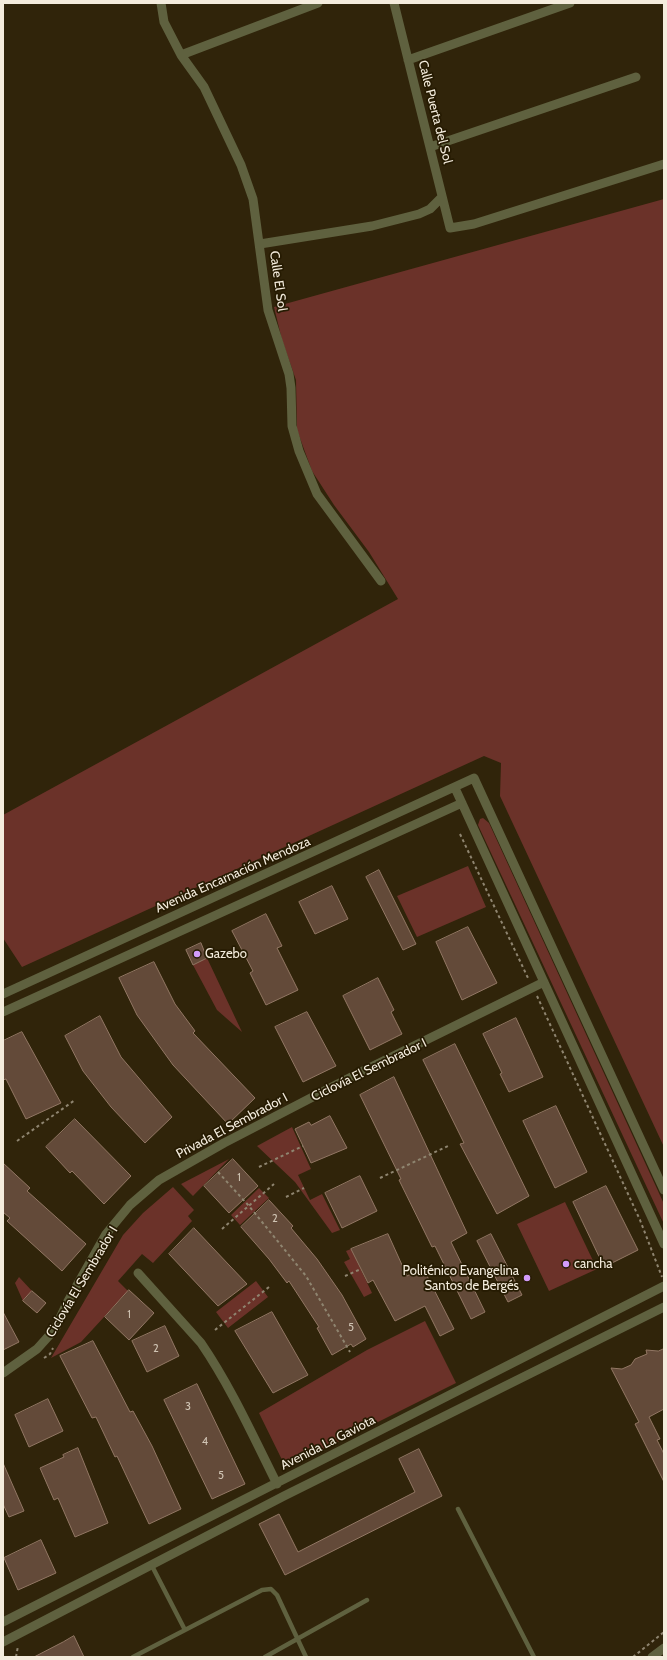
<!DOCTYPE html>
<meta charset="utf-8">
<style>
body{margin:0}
#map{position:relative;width:667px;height:1660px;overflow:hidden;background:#30240a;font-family:Cabin,sans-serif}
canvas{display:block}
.frame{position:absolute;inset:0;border:4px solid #f4ecdd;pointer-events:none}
</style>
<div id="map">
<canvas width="667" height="1660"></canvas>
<div class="frame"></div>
</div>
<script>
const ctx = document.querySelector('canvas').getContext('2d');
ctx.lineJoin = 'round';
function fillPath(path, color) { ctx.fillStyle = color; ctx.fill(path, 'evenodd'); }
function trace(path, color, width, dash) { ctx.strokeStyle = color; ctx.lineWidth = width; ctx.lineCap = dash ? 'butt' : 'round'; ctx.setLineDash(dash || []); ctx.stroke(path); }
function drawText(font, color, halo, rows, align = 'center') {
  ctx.font = font + ' Cabin,sans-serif'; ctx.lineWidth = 3.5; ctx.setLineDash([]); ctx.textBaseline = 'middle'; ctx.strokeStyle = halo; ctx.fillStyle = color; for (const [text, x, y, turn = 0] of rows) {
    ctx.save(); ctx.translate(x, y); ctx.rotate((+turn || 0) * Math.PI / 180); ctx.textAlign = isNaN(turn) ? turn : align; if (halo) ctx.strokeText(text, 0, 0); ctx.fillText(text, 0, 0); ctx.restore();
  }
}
const green = new Path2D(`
 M664 199V1147L500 796 501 763 484 756 22 967 3 938V815L398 599 369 552 334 505 312 471 297 430 296 380 282 340 274 307Z
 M483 818 489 823 664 1204V1224L478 825 480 819Z
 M468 866 486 907 417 937 397 896Z
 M207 958 242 1032 217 1010 193 965Z
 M292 1127 311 1169 298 1175 310 1200 322 1194 340 1230 332 1233 295 1182 257 1146Z
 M229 1159 193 1196 181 1184Z
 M173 1187 194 1210 188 1216 192 1221 153 1263 142 1254 118 1281 128 1291 81 1342 51 1358 123 1235 143 1213Z
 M259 1188 269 1198 240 1225 231 1215Z
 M565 1202 597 1269 549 1291 517 1224Z
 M351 1249 372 1293 364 1297 344 1262 350 1259 346 1251Z
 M19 1277 32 1291 23 1301 15 1283Z
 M256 1281 268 1297 228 1328 216 1312Z
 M425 1321 456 1383 286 1468 259 1413 367 1350Z`);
const building = new Path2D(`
 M379 870 416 944 403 950 366 877Z
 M332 886 348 919 315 934 299 902Z
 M266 914 282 946 277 948 298 990 266 1005 250 973 253 971 232 931Z
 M468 927 497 983 462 1000 436 942Z
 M201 943 207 958 193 965 186 950Z
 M154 962 175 1004 195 1031 193 1033 255 1098 228 1124 173 1065 137 1015 119 978Z
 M378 978 394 1010 391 1012 402 1034 370 1050 343 996Z
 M307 1012 336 1066 303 1082 275 1027Z
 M100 1016 121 1057 172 1117 145 1143 111 1107 83 1071 65 1036Z
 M516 1018 543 1077 509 1092 500 1074 502 1073 483 1034Z
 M22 1032 61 1103 26 1119 6 1079 3 1080V1041Z
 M455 1044 529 1196 497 1214 460 1144 464 1143 423 1060Z
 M394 1077 467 1233 451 1242 485 1312 471 1319 435 1246 432 1247 399 1180 401 1179 360 1095Z
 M556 1106 587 1172 555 1188 523 1121Z
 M330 1116 347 1148 311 1163 295 1129 309 1122 311 1125Z
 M75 1119 131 1176 104 1204 72 1171 70 1173 46 1147Z
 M233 1159 258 1186 229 1213 204 1186Z
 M3 1163 30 1188 27 1191 86 1244 62 1271 7 1221 10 1218 3 1212Z
 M360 1176 377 1211 342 1228 325 1193Z
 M606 1186 638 1250 604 1267 573 1202Z
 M269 1200 293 1226 291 1228 317 1259 342 1295 366 1339 353 1347 351 1344 332 1355 317 1328 319 1327 289 1281 287 1283 269 1259 241 1227Z
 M194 1228 247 1284 218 1306 169 1254Z
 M388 1234 407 1276 423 1268 454 1329 440 1336 425 1306 395 1321 373 1280 368 1283 351 1249Z
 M491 1234 522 1295 508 1302 477 1241Z
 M129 1290 154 1313 129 1340 105 1317Z
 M32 1291 46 1303 37 1313 23 1301Z
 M3 1312 19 1342 3 1350Z
 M272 1312 308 1375 273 1393 235 1331Z
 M165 1326 179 1356 147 1372 132 1341Z
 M93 1341 130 1412 133 1411 152 1446 181 1509 149 1524 117 1456 115 1457 96 1417 92 1418 60 1356Z
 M664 1349V1409L649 1417 660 1439 657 1440 664 1454V1482L635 1424 639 1422 611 1368 622 1369 631 1365 635 1359 647 1354 646 1350 658 1351Z
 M197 1384 245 1484 212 1499 164 1400Z
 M48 1399 63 1431 29 1447 15 1415Z
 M78 1448 108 1523 75 1537 58 1498 54 1500 40 1468 64 1457 63 1455Z
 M419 1449 442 1496 285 1575 259 1524 279 1514 298 1552 415 1492 399 1459Z
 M3 1463 24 1511 9 1517 3 1504Z
 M41 1540 56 1573 18 1590 4 1558Z
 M74 1636 84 1657H34L63 1642Z`);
const path = new Path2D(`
 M460 834 528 978
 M537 996 640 1220 662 1277
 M17 1141 75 1100
 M259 1167 303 1146
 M218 1172 249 1206 306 1276 350 1352
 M380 1178 448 1146
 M286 1197 304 1188
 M222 1229 274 1184
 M345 1276 361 1269
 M215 1330 269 1287
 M44 1358 50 1354 53 1348
 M16 1657 18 1646
 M633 1657 664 1632`);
const service = new Path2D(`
 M458 1509 534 1657
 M185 1630 262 1590 271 1589 277 1595 306 1657
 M133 1657 185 1630 152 1566
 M265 1657 367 1600`);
const minor = new Path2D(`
 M161 3 164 22 181 55 204 87 241 165 253 199 268 310 289 374 291 388 292 426 299 451 317 494 381 581
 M394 3 450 228 474 224 664 164
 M181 55 318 3
 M408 60 570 3
 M430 147 636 77
 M260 244 372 226 419 214 430 209 442 197
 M455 788 664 1244
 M3 994 474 778 664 1190
 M3 1012 462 803
 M138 1273 201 1343C231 1387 253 1436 277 1484
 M3 1373 37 1349 55 1329 67 1303 106 1234 130 1205 159 1180 224 1143 359 1073 544 982
 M3 1622 664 1286
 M3 1642 284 1496 664 1307
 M652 1657 664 1648`);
const markers = [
 [197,954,4,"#d39cfc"],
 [566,1264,4,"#d39cfc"],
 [527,1278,4,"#d39cfc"]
];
const numberNames = [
 ["1",239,1178],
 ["2",275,1219],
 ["1",129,1315],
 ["5",351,1328],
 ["2",156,1349],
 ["3",188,1407],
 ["4",205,1442],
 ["5",221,1476]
];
const streetNames = [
 ["Calle Puerta del Sol",435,112,76],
 ["Calle El Sol",278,281,82],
 ["Avenida Encarnación Mendoza",233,875,-24],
 ["Ciclovía El Sembrador I",369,1070,-26],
 ["Privada El Sembrador I",232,1126,-28],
 ["Ciclovía El Sembrador I",82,1282,-59],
 ["Avenida La Gaviota",328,1443,-27]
];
const poiNames = [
 ["Gazebo",205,954],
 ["cancha",574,1264],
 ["Politénico Evangelina",519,1271,"right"],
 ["Santos de Bergés",519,1286,"right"]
];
fillPath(green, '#6b3229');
fillPath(building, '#634a39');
trace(building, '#927764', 1);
trace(path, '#8f8570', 2, [3, 3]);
trace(service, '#5f613f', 4.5);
trace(minor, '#5f613f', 9);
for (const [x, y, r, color] of markers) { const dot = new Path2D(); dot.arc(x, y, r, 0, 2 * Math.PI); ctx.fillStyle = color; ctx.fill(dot); trace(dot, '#261b02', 1.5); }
drawText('11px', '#d0c4b4', null, numberNames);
drawText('13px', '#f4ecdd', '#261b02', streetNames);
drawText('13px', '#f4ecdd', '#261b02', poiNames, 'left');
</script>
